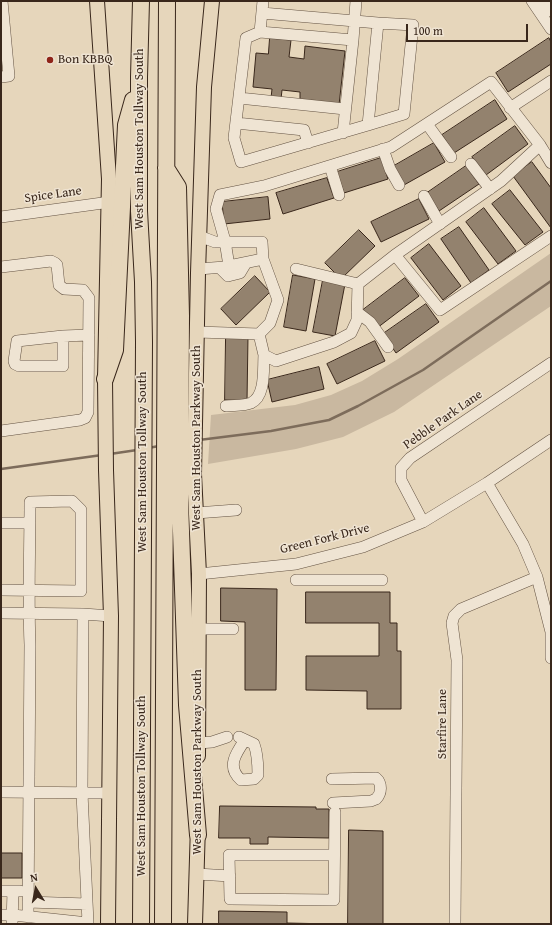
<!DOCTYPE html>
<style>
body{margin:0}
#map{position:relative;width:552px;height:925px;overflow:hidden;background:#e6d6bb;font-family:"Gentium Book Plus",serif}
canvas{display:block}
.frame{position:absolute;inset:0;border:2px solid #39271b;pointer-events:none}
.north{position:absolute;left:16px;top:869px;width:40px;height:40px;-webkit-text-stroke:3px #efe4d3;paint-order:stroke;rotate:350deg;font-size:11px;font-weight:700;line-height:16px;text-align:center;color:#39271b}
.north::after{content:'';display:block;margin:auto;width:14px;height:18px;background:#39271b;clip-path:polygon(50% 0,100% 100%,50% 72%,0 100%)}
.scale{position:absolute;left:406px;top:24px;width:122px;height:18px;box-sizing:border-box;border:2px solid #39271b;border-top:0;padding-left:5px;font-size:12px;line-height:14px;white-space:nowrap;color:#39271b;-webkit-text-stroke:3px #efe4d3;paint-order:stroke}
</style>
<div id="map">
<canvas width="552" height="925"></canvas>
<div class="frame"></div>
<div class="north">N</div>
<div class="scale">100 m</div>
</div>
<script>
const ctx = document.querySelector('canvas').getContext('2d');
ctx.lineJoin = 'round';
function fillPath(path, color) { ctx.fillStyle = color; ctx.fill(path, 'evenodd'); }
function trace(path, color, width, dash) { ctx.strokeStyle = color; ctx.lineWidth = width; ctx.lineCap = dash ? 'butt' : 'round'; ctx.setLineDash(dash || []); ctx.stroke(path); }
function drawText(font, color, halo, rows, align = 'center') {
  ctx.font = font + ' "Gentium Book Plus",serif'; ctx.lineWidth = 3; ctx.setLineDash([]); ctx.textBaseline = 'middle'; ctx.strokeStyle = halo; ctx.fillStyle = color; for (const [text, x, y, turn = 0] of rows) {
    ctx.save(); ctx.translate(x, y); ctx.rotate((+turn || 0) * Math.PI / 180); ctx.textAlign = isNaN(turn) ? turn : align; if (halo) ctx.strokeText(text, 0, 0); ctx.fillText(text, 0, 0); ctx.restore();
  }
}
const green = new Path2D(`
 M551 253V306L394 412 343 437 296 449 208 464 211 415 295 405 331 395 362 381 398 359Z`);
const stream = new Path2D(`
 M199 440 271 431 329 420 358 406 423 370 551 281
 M148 448 159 446
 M110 454 137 450
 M1 469 102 455`);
const building = new Path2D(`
 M270 38 291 40 289 57 304 59 305 46 345 51 339 105 300 101V92L282 90 281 99 271 98 272 89 253 87 256 53 268 54Z
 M549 38 551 42V64L508 92 496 73Z
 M495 100 507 119 454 153 442 135Z
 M515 126 528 144 486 175 472 157Z
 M434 143 445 162 404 185 394 166Z
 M381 158 388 179 344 193 337 172Z
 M532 162 551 188V228L513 176Z
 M466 166 479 184 439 211 427 193Z
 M327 178 334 198 283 214 276 193Z
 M510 190 543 232 525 245 492 204Z
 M268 197 270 219 224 224 222 202Z
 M419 199 429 219 381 242 371 222Z
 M484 208 516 251 498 264 466 222Z
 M459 227 489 270 471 283 441 239Z
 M359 230 375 246 341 279 325 263Z
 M429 244 461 286 443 300 411 258Z
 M293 275 315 279 306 331 284 327Z
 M255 276 270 292 236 325 221 309Z
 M405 278 419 296 377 328 363 310Z
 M323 280 345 284 335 336 313 332Z
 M426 304 439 322 396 353 383 334Z
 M226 336H248L247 401 225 400Z
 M375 341 385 361 337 384 327 364Z
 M319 367 324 389 272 402 267 380Z
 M221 588 277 589 276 690H245V622L221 621Z
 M306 592H390V623H397V651H401V709H367V691L306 690V656H379V623H306Z
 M220 806 316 807V809H329V838L268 837V844H250V838H219Z
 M349 830 383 831V924H348Z
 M1 853H22V878H1Z
 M219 911 287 912V923L332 924H219Z`);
const minor = new Path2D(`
 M263 1 260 32 353 40 343 133
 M532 1 551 29
 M544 1 551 11
 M260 32 246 38 234 138 241 162 368 125 378 23 262 13
 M353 40 356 1
 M1 77 9 76 2 1
 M491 82 540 145 501 181 395 255 358 284 357 320 351 333 334 342 276 361 264 355 259 334 270 323 278 300 263 259 229 266 225 241 216 209 220 195 264 186 391 147Z
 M239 98 345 109
 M510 108 551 81
 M236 123 304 130 308 143
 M427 124 451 157
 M368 125 404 114 413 25 378 23
 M540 145 551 163
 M383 149 390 169 399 185
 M471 164 490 189
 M330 166 339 195
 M424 196 440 224
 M1 217 110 202
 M199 236 215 242H262L263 259
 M395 255 440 310 551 236
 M1 267 51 261 55 263 57 265 59 285 64 289 83 290 89 298 88 412 85 418 80 420 1 431
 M220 268 228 276 240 273 246 263
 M198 269 225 267
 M296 269 358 284
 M357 312 370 322 388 347
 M197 332 259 334
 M63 336V366H19L15 364 14 361 17 341Z
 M63 336 89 335
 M226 406C234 405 244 406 251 403 266 396 263 369 264 355
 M487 483 523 544 537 577 551 632V658
 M196 513 236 510
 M423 522 401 480V468L410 458 551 363
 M1 523H30
 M199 574 296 564 363 547 423 522 487 483 551 440
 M296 580H382
 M1 590 81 591V510L72 501 30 502C30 550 28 597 30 645L28 917
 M1 613 83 614 111 616
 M198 629H233
 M239 737 254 744C258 755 258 765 258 775L254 779 241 780C226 767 236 753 245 740
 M198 743 212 742 227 737
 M332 779 376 778C382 783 382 793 376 799L371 801 333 803
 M1 792 110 793
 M334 855H229L230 899 334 900 335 812
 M197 874 230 876
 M1 891H20
 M28 902 87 904
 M1 915H13L88 923 82 793 83 614
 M12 924 13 891
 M455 924 457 660 452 623 454 616 461 609 537 577`);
const major = new Path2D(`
 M97 1 109 179 105 379 106 470 111 616 108 924
 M198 756 199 574 194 474 198 273 204 87 212 1
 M195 924 198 825`);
const highway = new Path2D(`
 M166 168 178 187 181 316 180 502 187 705 198 835
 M105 379 115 350 126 125 133 100
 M141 924 144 342 143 282 139 211V77L141 1
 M163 924 167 1`);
const markers = [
 [50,60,4,"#8f2418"]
];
const poiNames = [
 ["Bon KBBQ",58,60]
];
const streetNames = [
 ["West Sam Houston Tollway South",140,139,-90],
 ["Spice Lane",53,195,-8],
 ["Pebble Park Lane",443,420,-35],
 ["West Sam Houston Parkway South",197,438,-90],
 ["West Sam Houston Tollway South",143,462,-90],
 ["Green Fork Drive",325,539,-14],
 ["Starfire Lane",443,724,-90],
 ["West Sam Houston Parkway South",198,762,-90],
 ["West Sam Houston Tollway South",142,786,-90]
];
fillPath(green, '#c9b8a0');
trace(stream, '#7d6c5b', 2.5);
fillPath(building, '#93826e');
trace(building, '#39271b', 1);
trace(minor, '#645343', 12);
trace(major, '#39271b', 16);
trace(highway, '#39271b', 18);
trace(minor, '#efe4d3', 11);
trace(major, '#e6d6bb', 14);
trace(highway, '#e6d6bb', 16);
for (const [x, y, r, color] of markers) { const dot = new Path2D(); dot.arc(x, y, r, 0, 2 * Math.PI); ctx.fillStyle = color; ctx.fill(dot); trace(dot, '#efe4d3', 1.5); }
drawText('13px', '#39271b', '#efe4d3', poiNames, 'left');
drawText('13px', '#39271b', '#efe4d3', streetNames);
</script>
